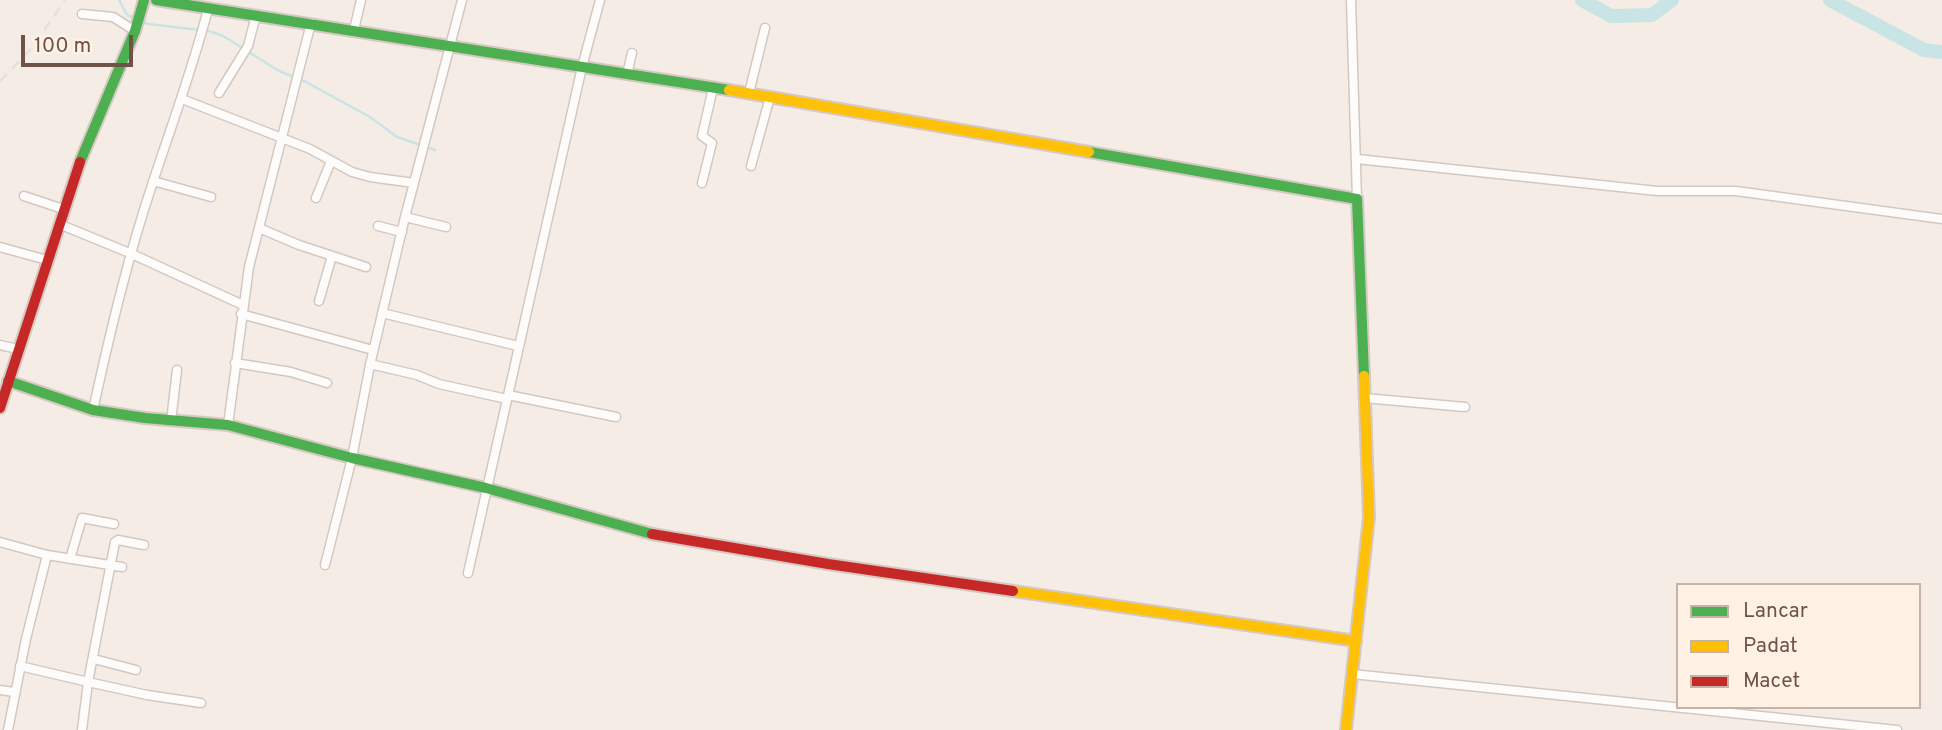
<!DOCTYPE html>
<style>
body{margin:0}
#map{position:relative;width:1942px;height:730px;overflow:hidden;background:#f5ede5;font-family:Overpass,sans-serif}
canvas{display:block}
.legend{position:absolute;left:1676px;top:583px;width:245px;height:126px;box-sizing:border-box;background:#fff2e4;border:2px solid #c6b2a6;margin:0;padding:9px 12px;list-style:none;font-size:21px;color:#705348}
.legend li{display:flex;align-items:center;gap:14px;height:35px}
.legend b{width:35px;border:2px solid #c6b2a6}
.scale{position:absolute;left:21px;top:35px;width:112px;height:32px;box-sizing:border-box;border:4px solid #705348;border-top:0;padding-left:9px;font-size:21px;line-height:24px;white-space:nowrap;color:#705348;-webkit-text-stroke:5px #fff2e4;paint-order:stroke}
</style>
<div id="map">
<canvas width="1942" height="730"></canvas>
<ul class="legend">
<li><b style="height:9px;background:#4caf50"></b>Lancar</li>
<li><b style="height:9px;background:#ffc107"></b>Padat</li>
<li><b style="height:9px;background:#c62828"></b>Macet</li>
</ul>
<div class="scale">100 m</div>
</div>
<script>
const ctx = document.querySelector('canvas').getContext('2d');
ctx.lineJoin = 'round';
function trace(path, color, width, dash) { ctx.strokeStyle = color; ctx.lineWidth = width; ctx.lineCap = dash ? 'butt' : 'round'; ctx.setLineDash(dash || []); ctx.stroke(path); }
const stream = new Path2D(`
 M119 0 127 15 135 18
 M141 21 148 24 209 31 223 36 279 71 306 82 370 117 397 137 435 150`);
const river = new Path2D(`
 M1582 0 1611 16 1652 15 1672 0
 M1830 0 1924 50 1942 52`);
const street = new Path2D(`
 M1351 0 1357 199
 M82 14 113 17 135 31
 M354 30 361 0
 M627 74 632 53
 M219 93 248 46 256 15
 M749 93 765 28
 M182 99 310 149 352 172 370 177 414 183
 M1357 159 1657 191H1736L1942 219
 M751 166 770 97
 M153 181 211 197
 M702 183 712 143 702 136 713 88
 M24 196 63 209
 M316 198 331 161
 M405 217 446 227
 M59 224 132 254 243 305
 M378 226 402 232
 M259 228 299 245 366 267
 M0 247 47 260
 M319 301 332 256
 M382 313 518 346
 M241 314 373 350
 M0 345 18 349
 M235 363 291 372 327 383
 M370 364 417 375 439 384 507 399
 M508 395 616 417
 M1364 398 1465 407
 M93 410C110 333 128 256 153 182 172 124 193 68 208 9
 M171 421 177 370
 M228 425 249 267 311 23
 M0 542 47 555 26 639 8 730
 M47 555 122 567
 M70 559 82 518 114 524
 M325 565 352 458 370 365 405 217 462 0
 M468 573 582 67 600 0
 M94 659 136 670
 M20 666 88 682 115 542 118 540 144 545
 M1352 674 1897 730
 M0 690 14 692
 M82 730 88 682 147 695 201 703`);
const fast = new Path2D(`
 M156 0 729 90
 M1089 152 1357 199 1364 376
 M80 162 135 31 144 0
 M8 381 93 410 145 418 228 425 352 458 486 488 652 534`);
const slow = new Path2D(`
 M729 90 1089 152
 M1013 591 1356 641
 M1346 730 1369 517 1364 376`);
const jam = new Path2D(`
 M0 408 80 162
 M652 534 828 564 1013 591`);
const rail = new Path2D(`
 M0 81 32 48 65 0`);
trace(stream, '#c8e4e4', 2.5);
trace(river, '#c8e4e4', 14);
trace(street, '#d3c8c1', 11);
trace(fast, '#d5c9c2', 14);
trace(slow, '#d5c9c2', 14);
trace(jam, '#d5c9c2', 14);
trace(street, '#fefcfb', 8);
trace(fast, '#4caf50', 10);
trace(slow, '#ffc107', 10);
trace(jam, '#c62828', 10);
trace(rail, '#e3e0e2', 2.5, [10, 7]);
</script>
